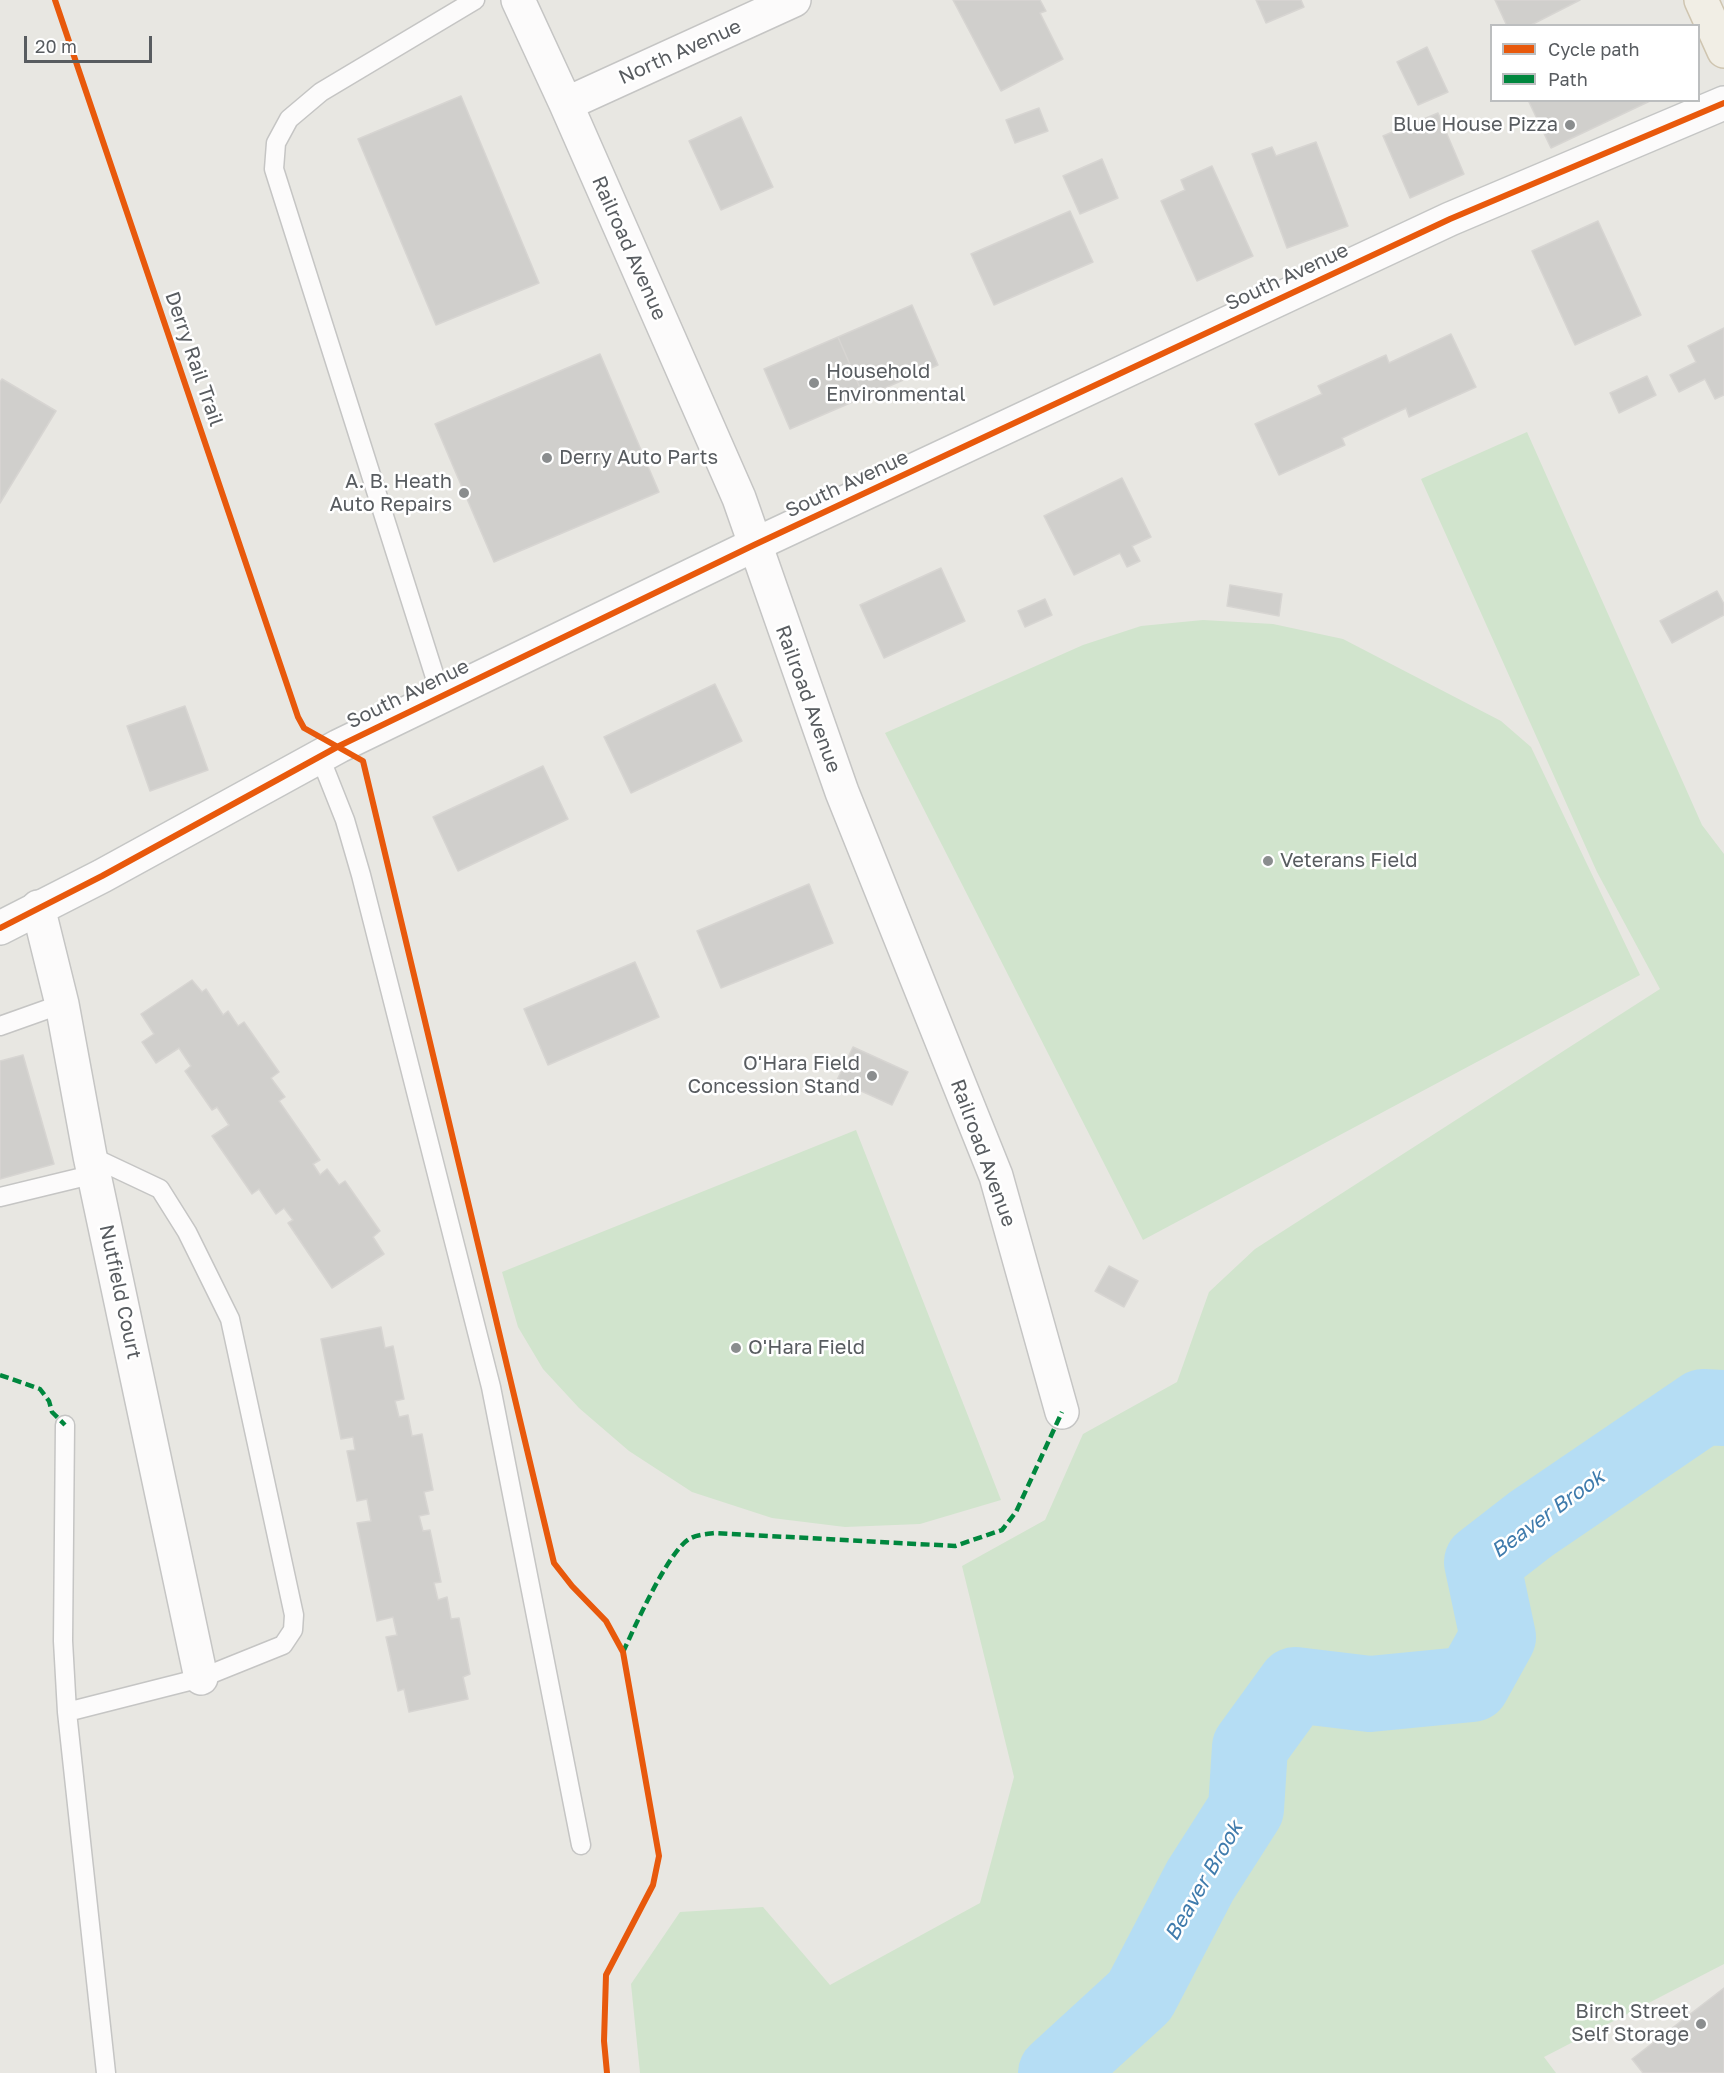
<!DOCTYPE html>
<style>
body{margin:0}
#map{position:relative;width:1724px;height:2073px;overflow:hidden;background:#e8e7e2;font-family:"Golos Text",sans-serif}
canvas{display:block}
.legend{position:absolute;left:1490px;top:24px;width:210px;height:78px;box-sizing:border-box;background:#fff;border:2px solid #bcbebf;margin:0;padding:8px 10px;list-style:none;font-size:18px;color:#585c60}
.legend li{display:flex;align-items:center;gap:12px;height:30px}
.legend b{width:30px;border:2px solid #bcbebf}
.scale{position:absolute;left:24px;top:36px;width:128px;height:27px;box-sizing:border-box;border:3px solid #585c60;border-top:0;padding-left:8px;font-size:18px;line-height:21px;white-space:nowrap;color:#585c60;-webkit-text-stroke:4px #fff;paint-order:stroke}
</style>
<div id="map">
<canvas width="1724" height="2073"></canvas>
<ul class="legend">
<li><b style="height:8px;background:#e8590c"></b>Cycle path</li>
<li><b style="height:8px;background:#00873e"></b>Path</li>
</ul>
<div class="scale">20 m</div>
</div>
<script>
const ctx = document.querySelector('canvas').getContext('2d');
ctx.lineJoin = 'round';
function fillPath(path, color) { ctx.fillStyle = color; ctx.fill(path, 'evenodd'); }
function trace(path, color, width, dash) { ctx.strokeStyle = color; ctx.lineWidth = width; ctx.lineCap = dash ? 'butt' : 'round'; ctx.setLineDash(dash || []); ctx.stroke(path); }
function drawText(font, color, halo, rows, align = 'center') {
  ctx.font = font + ' "Golos Text",sans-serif'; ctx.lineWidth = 5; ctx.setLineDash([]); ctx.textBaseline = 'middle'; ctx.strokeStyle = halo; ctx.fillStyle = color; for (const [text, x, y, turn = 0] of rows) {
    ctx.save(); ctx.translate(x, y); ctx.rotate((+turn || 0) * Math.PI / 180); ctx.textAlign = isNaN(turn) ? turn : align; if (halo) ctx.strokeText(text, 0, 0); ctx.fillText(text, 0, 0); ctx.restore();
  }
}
const green = new Path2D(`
 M1527 432 1702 825 1724 854V1964L1544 2057 1556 2073H640L631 1984 680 1912 763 1907 830 1985 980 1903 1014 1777 962 1566 1045 1520 1083 1434 1177 1382 1209 1292 1255 1249 1660 989 1597 872 1421 479Z
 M1203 620 1273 624 1343 639 1501 721 1531 747 1640 975 1143 1240 885 733 1083 645 1141 626Z
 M856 1130 1001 1500 920 1524 845 1527 772 1518 692 1492 629 1451 579 1408 543 1369 518 1327 502 1272Z`);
const river = new Path2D(`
 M1056 2073 1140 1996 1200 1881 1246 1809 1250 1747 1295 1685 1370 1694 1472 1684 1498 1637 1482 1562 1531 1524 1703 1407 1724 1408`);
const building = new Path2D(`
 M953 0H1040L1046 11 1040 13 1063 59 1001 91Z
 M1256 0H1301L1304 7 1266 23Z
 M1495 0H1580L1529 26H1507Z
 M1427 47 1448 92 1418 105 1397 62Z
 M461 96 539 283 436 325 358 139Z
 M1528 100H1650V101L1551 148Z
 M1039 108 1048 131 1015 143 1006 120Z
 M1438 113 1464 174 1410 198 1383 136Z
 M741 117 773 187 721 210 689 141Z
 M1316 142 1348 226 1287 248 1252 154 1272 147 1276 156Z
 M1102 159 1118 198 1080 214 1063 176Z
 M1212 166 1253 256 1197 281 1161 201 1185 190 1181 180Z
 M1070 211 1093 262 994 305 971 254Z
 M1598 221 1641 315 1575 345 1532 251Z
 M912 305 938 365 864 397 838 337Z
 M1724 328V395L1715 399 1705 379 1679 392 1670 375 1696 362 1688 346Z
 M1451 334 1476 387 1409 417 1406 408 1342 438 1345 445 1279 475 1255 424 1322 394 1318 386 1386 355 1389 363Z
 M838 337 864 397 790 429 764 369Z
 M600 354 659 492 494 562 435 424Z
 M1647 376 1656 395 1619 413 1610 393Z
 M2 379 56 411 0 503V382Z
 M1122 478 1151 537 1132 546 1140 561 1127 567 1120 553 1074 575 1044 516Z
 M941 568 965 621 884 658 860 605Z
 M1230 585 1282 594 1279 616 1227 606Z
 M1717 591 1724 604V615L1672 643 1660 621Z
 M1045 599 1052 615 1025 627 1018 611Z
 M715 684 742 741 631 793 604 737Z
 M185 706 208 770 150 791 127 726Z
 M543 766 568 819 458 871 433 817Z
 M809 884 833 943 721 988 697 931Z
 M635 962 659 1017 548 1065 524 1009Z
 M192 980 202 992 206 989 223 1015 228 1011 238 1026 244 1022 279 1072 271 1078 285 1097 279 1101 320 1160 313 1164 320 1175 327 1169 339 1185 345 1181 380 1231 373 1237 384 1254 332 1288 288 1223 293 1220 284 1208 276 1214 259 1189 252 1194 212 1136 229 1125 217 1107 212 1110 185 1071 191 1066 179 1048 156 1063 142 1042 154 1034 141 1014Z
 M853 1047 908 1072 892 1105 837 1080Z
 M23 1055 54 1164 0 1179V1061Z
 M1109 1266 1138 1281 1124 1307 1095 1291Z
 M381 1327 385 1348 393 1346 404 1399 395 1401 399 1417 408 1415 412 1436 422 1434 433 1490 424 1492 429 1514 419 1516 423 1531 430 1530 441 1582 434 1583 438 1600 447 1597 451 1619 459 1618 470 1674 463 1677 468 1699 409 1712 404 1689 398 1691 386 1637 397 1635 393 1617 377 1621 357 1523 371 1521 367 1499 357 1501 347 1451 355 1450 353 1437 341 1439 321 1339Z
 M1724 1988V2073H1643L1632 2059Z`);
const lane = new Path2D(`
 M441 696 274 169 276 143 289 119 321 92 475 0
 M320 757 345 820 361 875 491 1387 581 1845
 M0 1026 62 1004
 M90 1156 160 1189 187 1232 230 1319 294 1615 293 1630 283 1645 201 1678 67 1712 106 2073
 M0 1197 95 1174
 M65 1425 63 1641 67 1712`);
const street = new Path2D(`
 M518 0 566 104 739 498 842 792 996 1176 1062 1412
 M566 104 794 0
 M38 907 62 1004 90 1156 201 1678`);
const secondary = new Path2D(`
 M0 928 102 876 339 746 754 545 1450 219 1724 103`);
const primary = new Path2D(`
 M1701 0 1724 51`);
const quiet = new Path2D(`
 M0 1375 40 1389 49 1401 52 1412 65 1425
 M623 1652C634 1629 669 1548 691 1538 697 1535 706 1534 714 1533L955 1546 1002 1530 1016 1512 1062 1412`);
const cycleway = new Path2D(`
 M55 0 298 717 304 728 363 761 554 1563 572 1586 606 1621 623 1652 659 1856 653 1885 606 1975 604 2041 607 2073
 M0 928 102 876 339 746 754 545 1450 219 1724 103`);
const markers = [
 [1570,125,6,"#8a8d8e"],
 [814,383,6,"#8a8d8e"],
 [547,458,6,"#8a8d8e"],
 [464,493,6,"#8a8d8e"],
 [1268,861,6,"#8a8d8e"],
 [872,1076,6,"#8a8d8e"],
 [736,1348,6,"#8a8d8e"],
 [1701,2024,6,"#8a8d8e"]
];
const streetNames = [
 ["North Avenue",680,52,-24],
 ["Railroad Avenue",629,248,66],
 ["South Avenue",1287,277,-25],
 ["Derry Rail Trail",194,359,71],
 ["South Avenue",847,484,-25],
 ["South Avenue",408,694,-26],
 ["Railroad Avenue",808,699,70],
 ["Railroad Avenue",983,1153,70],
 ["Nutfield Court",120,1292,78]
];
const poiNames = [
 ["Blue House Pizza",1558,125],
 ["Household",826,372,"left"],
 ["Environmental",826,395,"left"],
 ["Derry Auto Parts",559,458,"left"],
 ["A. B. Heath",452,482],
 ["Auto Repairs",452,505],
 ["Veterans Field",1280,861,"left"],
 ["O'Hara Field",860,1064],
 ["Concession Stand",860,1087],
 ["O'Hara Field",748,1348,"left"],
 ["Birch Street",1689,2012],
 ["Self Storage",1689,2035]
];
const waterNames = [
 ["Beaver Brook",1548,1514,-36],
 ["Beaver Brook",1204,1881,-60]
];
fillPath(green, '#d1e4cd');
trace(river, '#b5ddf4', 76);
fillPath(building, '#d0cfcc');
trace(building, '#d7d5d2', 1.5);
trace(lane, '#c5c5c4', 21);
trace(street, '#c5c5c4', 36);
trace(secondary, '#c5c6c5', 36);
trace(primary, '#cfc5b0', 36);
trace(lane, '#fcfbfb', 18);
trace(street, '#fcfbfb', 33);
trace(secondary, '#fcfbfb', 33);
trace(primary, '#f1eee5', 33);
trace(quiet, '#00873e', 4.5, [9, 4.5]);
trace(cycleway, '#e8590c', 6);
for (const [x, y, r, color] of markers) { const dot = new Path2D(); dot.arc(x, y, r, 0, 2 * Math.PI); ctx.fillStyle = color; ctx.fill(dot); trace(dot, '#fff', 2); }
drawText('20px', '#585c60', '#fff', streetNames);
drawText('20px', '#585c60', '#fff', poiNames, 'right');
drawText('italic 21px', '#3f7bac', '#fff', waterNames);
</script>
